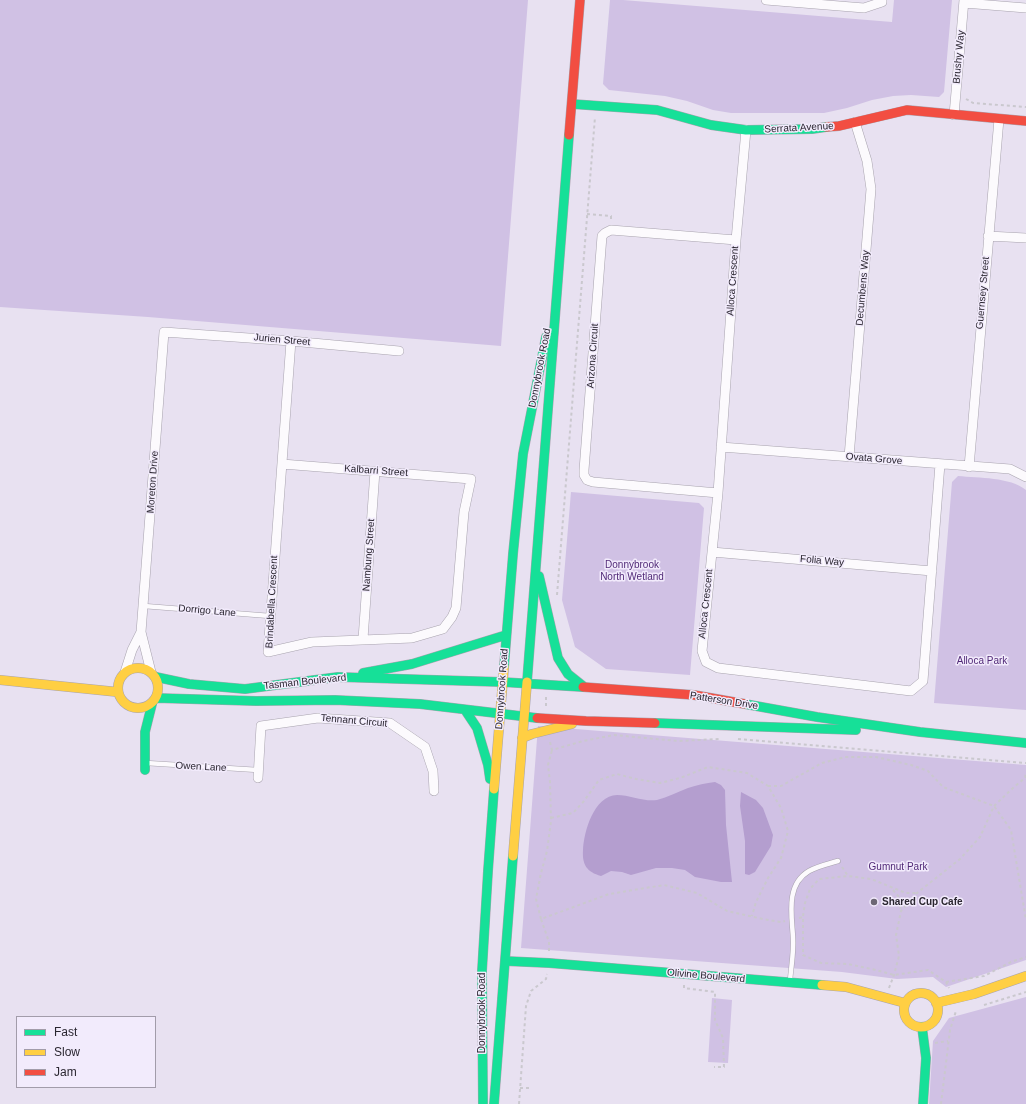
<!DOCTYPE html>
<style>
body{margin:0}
#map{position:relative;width:1026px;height:1104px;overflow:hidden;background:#e8e1f1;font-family:Helvetica,sans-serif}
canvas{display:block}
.legend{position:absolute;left:16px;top:1016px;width:140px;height:72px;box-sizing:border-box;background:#f2ebfc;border:1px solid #a29caa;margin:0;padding:5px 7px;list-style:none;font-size:12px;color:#2a2630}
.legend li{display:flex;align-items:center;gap:8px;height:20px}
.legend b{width:20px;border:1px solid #a29caa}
</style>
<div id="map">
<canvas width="1026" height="1104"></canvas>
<ul class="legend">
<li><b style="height:5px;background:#16e098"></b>Fast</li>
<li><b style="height:5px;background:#ffcf43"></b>Slow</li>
<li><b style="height:5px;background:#f24e42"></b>Jam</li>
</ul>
</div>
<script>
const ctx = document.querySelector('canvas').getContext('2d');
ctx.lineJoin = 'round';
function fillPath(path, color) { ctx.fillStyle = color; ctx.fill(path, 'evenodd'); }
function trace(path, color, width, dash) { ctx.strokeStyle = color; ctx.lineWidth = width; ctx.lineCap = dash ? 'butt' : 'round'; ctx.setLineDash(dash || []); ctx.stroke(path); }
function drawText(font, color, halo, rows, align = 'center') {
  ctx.font = font + ' Helvetica,sans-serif'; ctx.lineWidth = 3; ctx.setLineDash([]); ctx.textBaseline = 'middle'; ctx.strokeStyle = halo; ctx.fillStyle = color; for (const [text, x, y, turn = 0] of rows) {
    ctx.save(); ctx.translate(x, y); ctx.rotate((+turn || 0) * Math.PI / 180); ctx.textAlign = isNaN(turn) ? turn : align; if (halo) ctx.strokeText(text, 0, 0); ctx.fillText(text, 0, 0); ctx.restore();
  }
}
const green = new Path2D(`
 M0 0H528L501 346 148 317 0 307Z
 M610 0H623L892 22 894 0H952L944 92 939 97 911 95 893 96 872 100 847 108 824 113H731L713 110 687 101 665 96 609 90 603 84Z
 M958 476C979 478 1010 477 1026 490V710L934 703 952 482Z
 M571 492 699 503 704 508 690 675 606 669 575 647 562 600Z
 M538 726 1026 765V960L946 987 933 977 897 979 842 972 521 948Z
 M1026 997V1104H929L933 1041 949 1018Z
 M712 998 732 1000 728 1063 708 1062Z`);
const water = new Path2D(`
 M715 782 721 785 725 790 726 825 732 882H721L695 877 685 870 672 868H656L631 875 622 872 611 871 601 876C587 872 582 865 583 850 584 831 594 796 617 795 630 795 644 802 657 800 668 797 677 792 688 788 697 785 706 783 715 782Z
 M741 792 756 800 763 808 773 835 771 846 755 872 749 875 745 874V841L740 806Z`);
const path = new Path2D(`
 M966 99 973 103 1026 107
 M587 214 611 216V221
 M557 595 595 117
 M546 706V697
 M738 739 1026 763
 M550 742 552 750 583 741 614 735 678 741 719 739
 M768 786H781L822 763 845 757H876L911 765 928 771 943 787 994 806 1011 830 1026 920
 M551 818 573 813 584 801 599 780 617 774 636 779 660 783 680 778 708 767 747 773 768 786 781 808 788 831 781 858 768 878 756 902 752 916
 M842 867 848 876
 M893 890 899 897 901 911
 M803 916 805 903 810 889 819 879 848 876 871 879 906 893H917
 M799 918 803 917V955L821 963 848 964 876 970 894 975 928 970 946 982 949 988
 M541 919 536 899 541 873 547 851 551 821 550 782 548 765 552 750
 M549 951V942L541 919 609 894 664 885 697 893 727 911 763 919 781 922 785 921
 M946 982 984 976 1011 962 1026 957
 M684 985V988L715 992V1020L723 1038 724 1067H714
 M889 988 894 975 899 956 896 935 901 911 917 893 960 859 980 837 994 806 1014 787 1025 778 1026 773
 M984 1005 1026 992
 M935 1043 948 1041
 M520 1088H530
 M519 1104 526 1006 531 991 546 979 547 974
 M941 1104 950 1030 956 1011`);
const lane = new Path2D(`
 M144 606 270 616
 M146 763 258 770
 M790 981C791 967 794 952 793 938 792 916 785 885 809 871 818 866 828 864 838 861`);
const street = new Path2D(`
 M766 0 864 8 882 2V0
 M964 3 1026 8
 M954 115 964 0
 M746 130 736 240 718 493 702 651 706 662 718 668 911 691 923 681 940 464
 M988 236 1026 238
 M721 447 1010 469 1026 477
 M849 457 871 189 867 161 855 122
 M282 464 471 479 464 512 456 608 452 617 443 629 412 638 312 642 268 652 291 341
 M969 467 999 119
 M718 493 593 482 587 480 584 475V470L602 236 605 233 611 230 736 240
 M712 552 932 571
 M363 639 375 471
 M125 672 132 650 141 632
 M151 672 141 632 164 332 291 341 399 351
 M258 778 261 726 318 718 390 723 425 747 433 771 434 791`);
const fast = new Path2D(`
 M572 104 657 110 711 125 746 130 812 129 826 127
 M539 576 558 658 568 674 583 686
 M504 667 513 554 523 454 546 337
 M363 673 412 664 506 635
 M156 677 189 684 245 689 338 677 502 682 583 687
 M527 682 569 135
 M156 698 256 701 335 700 420 704 537 718
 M745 704 817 717 920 732 1026 743
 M465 710 477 728 488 765 490 779
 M655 723 856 730
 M145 770V732L152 704
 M505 961 549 963 822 985
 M922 1027 926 1058 923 1104
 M483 1104 482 971 488 871 494 789
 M494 1104 513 856`);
const slow = new Path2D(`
 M118 688a20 20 0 1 1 40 0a20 20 0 1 1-40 0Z
 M0 680 118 692
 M522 738 532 734 572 724
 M494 789 504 667
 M513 856 527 682
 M822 985 846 987 905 1003
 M904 1010a17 17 0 1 1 34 0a17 17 0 1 1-34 0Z
 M936 1003 974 994 1026 976`);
const jam = new Path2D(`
 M826 127 839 126 907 110 1026 121
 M569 135 580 0
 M583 687 694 695 745 704
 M537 718 586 721 655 723`);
const markers = [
 [874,902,4,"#6c6774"]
];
const streetNames = [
 ["Brushy Way",959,57,-85],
 ["Serrata Avenue",799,128,-3],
 ["Alloca Crescent",733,281,-86],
 ["Decumbens Way",863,288,-85],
 ["Guernsey Street",983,293,-85],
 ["Jurien Street",282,340,5],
 ["Arizona Circuit",593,356,-86],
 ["Donnybrook Road",540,368,-79],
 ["Ovata Grove",874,459,5],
 ["Kalbarri Street",376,471,4],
 ["Moreton Drive",153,482,-86],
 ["Nambung Street",369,555,-86],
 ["Folia Way",822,561,5],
 ["Brindabella Crescent",272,602,-87],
 ["Alloca Crescent",706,604,-84],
 ["Dorrigo Lane",207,611,5],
 ["Tasman Boulevard",305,682,-6],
 ["Donnybrook Road",502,689,-86],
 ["Patterson Drive",724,701,9],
 ["Tennant Circuit",354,721,5],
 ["Owen Lane",201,767,3],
 ["Olivine Boulevard",706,976,5],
 ["Donnybrook Road",482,1013,-90]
];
const parkNames = [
 ["Donnybrook",632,565],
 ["North Wetland",632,577],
 ["Alloca Park",982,661],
 ["Gumnut Park",898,867]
];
const poiNames = [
 ["Shared Cup Cafe",882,902]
];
fillPath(green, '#d0c1e4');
fillPath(water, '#b49ecf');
trace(lane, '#a8a3ae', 5.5);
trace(street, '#a8a3ae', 10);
trace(fast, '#a8a3ae', 10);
trace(slow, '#a8a3ae', 10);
trace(jam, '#a8a3ae', 10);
trace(path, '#cac8ce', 2, [3, 3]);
trace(lane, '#fcfafd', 4.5);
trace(street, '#fcfafd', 9);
trace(fast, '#16e098', 9);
trace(slow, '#ffcf43', 9);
trace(jam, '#f24e42', 9);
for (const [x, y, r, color] of markers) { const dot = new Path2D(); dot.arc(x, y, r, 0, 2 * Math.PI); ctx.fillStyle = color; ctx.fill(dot); trace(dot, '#f2ebfc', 1.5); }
drawText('10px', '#2a2630', '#f2ebfc', streetNames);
drawText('10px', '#512a77', '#f2ebfc', parkNames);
drawText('bold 10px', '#2a2630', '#f2ebfc', poiNames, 'left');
</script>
